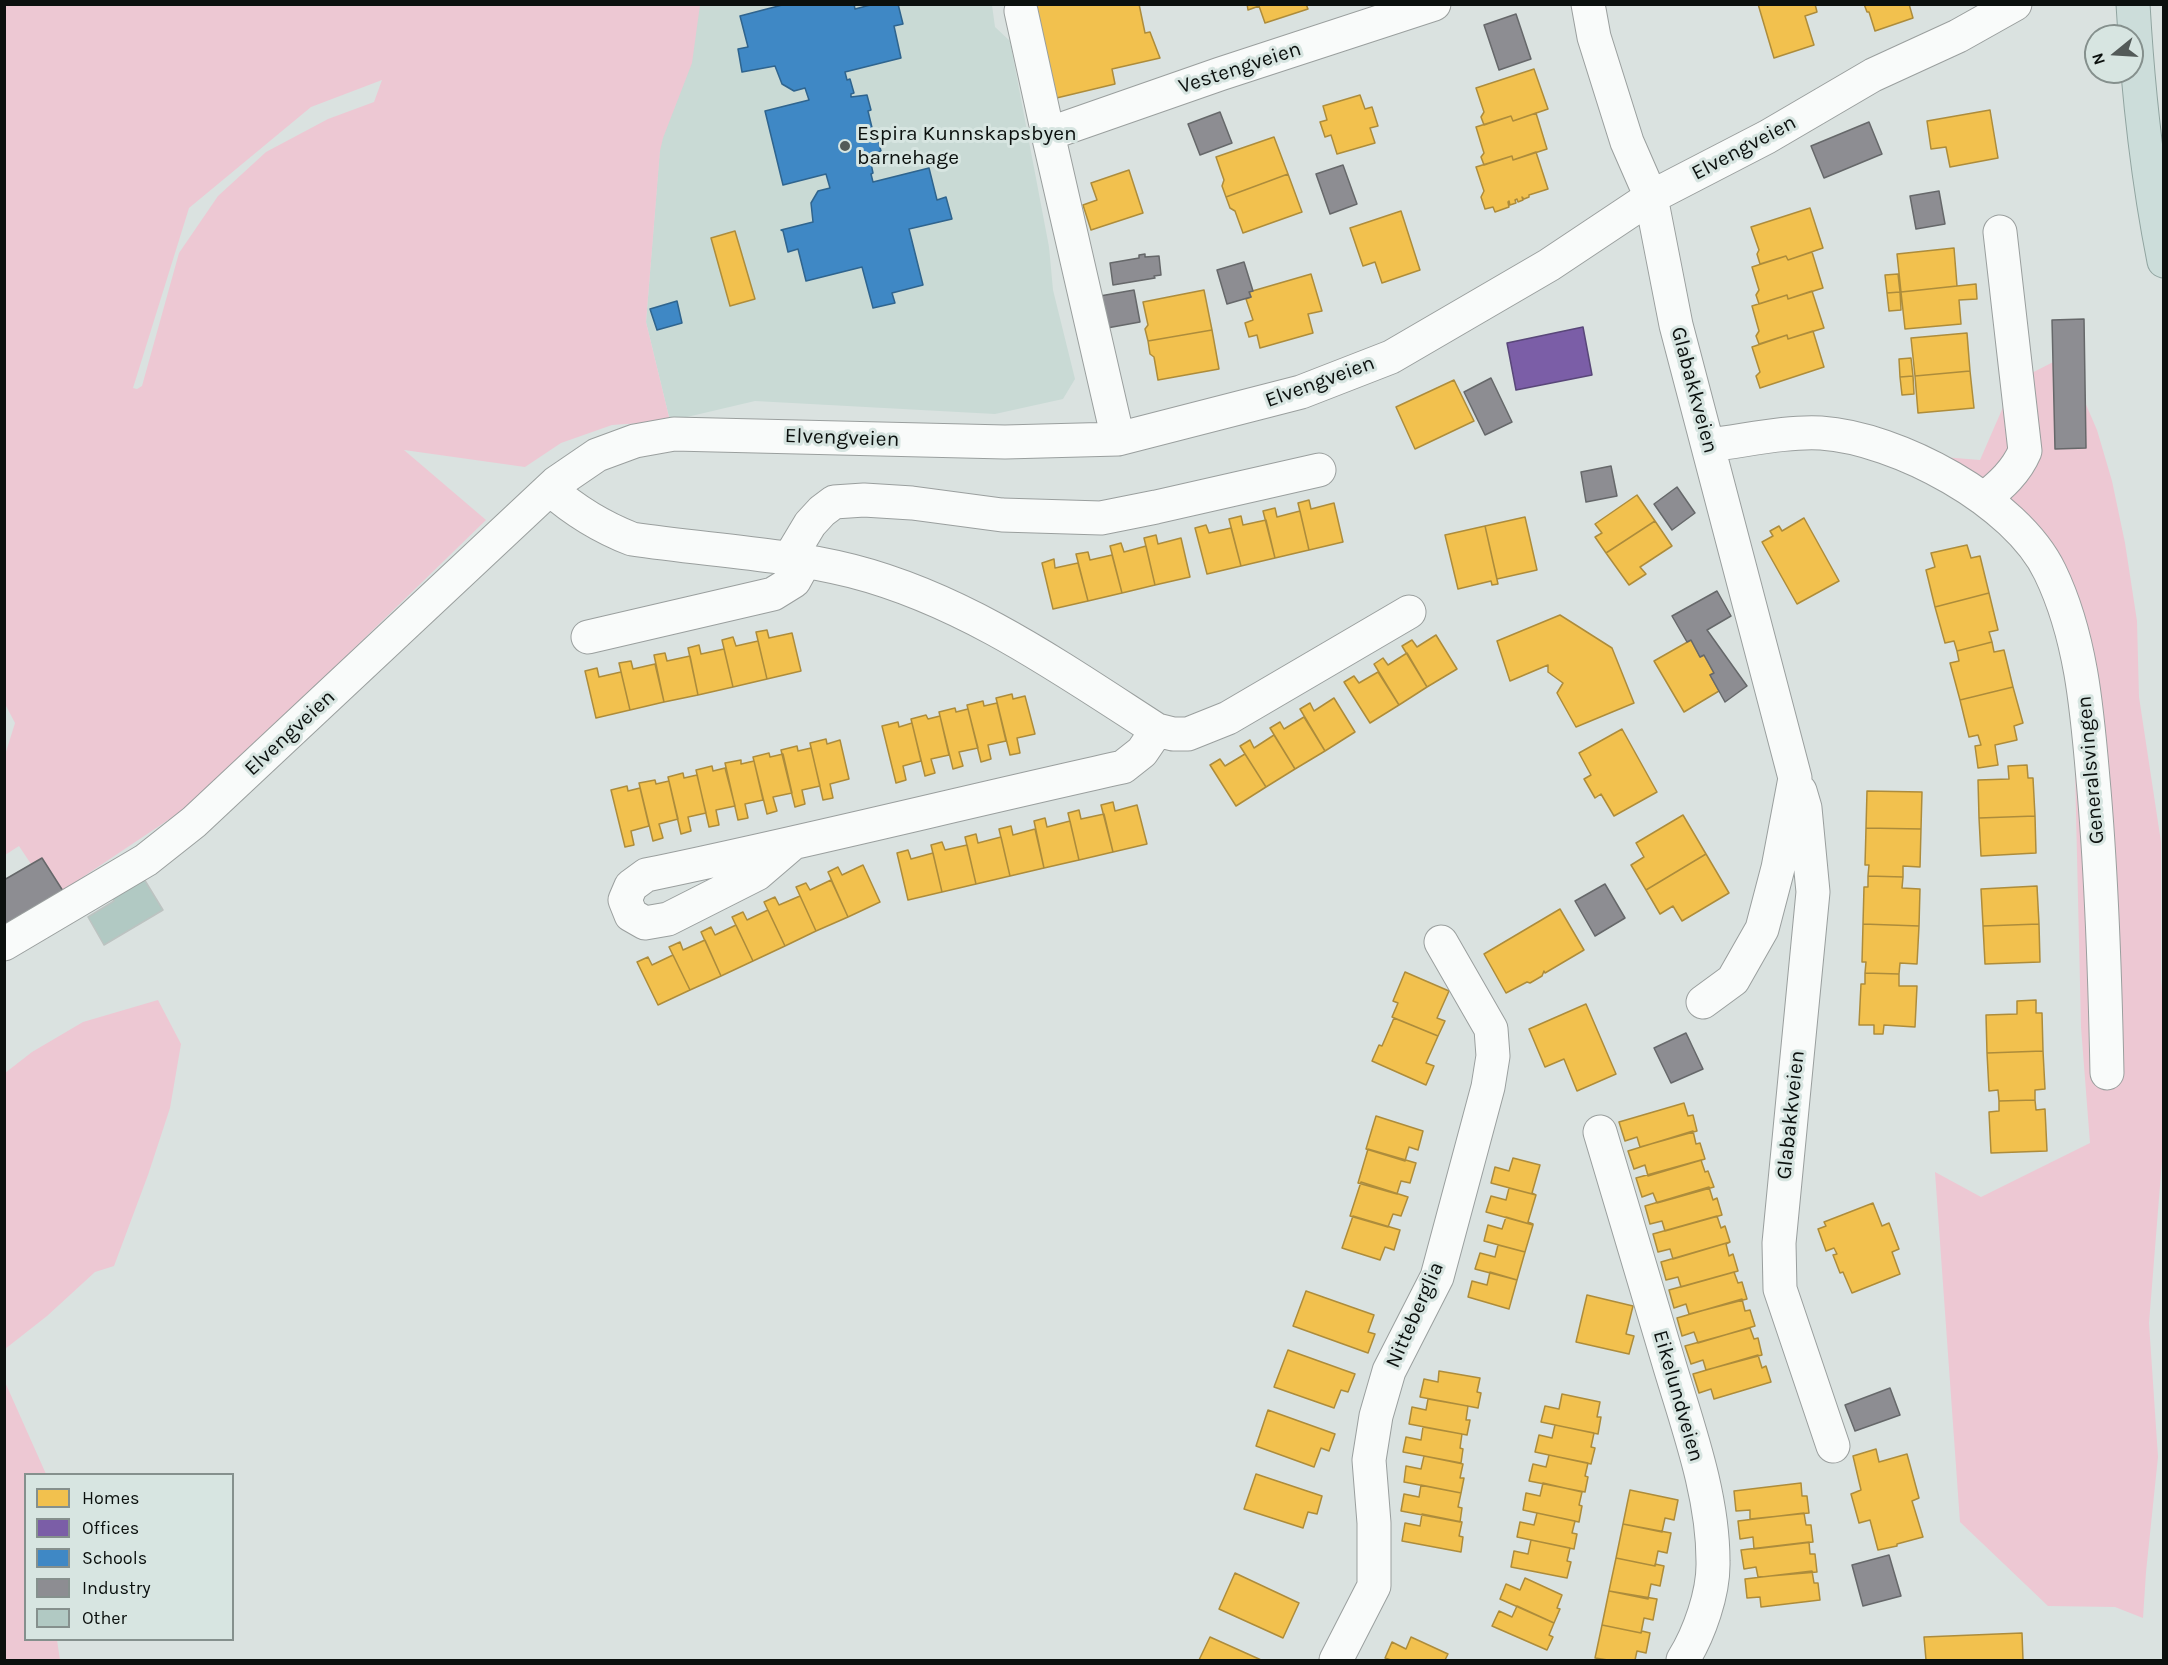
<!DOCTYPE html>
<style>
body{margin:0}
#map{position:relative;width:2168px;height:1665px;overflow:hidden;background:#dae2e0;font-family:Karla,sans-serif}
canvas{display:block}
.frame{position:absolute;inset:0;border:6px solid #0b100e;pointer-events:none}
.legend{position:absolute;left:24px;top:1473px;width:210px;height:168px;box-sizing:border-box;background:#d7e5e1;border:2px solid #85908d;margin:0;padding:8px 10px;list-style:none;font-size:18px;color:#0b100e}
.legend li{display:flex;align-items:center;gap:12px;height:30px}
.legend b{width:30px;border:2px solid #85908d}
.north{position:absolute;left:2084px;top:24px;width:60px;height:60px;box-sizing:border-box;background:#d7e5e1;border:2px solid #85908d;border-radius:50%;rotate:252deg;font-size:16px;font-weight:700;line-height:24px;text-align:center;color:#0b100e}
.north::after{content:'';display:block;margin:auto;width:21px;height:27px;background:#535a58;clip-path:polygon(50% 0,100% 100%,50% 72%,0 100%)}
</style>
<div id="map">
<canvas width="2168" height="1665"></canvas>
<div class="frame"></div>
<ul class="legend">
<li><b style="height:16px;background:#f2c14e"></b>Homes</li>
<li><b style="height:16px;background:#7b5ea7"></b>Offices</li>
<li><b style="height:16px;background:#3f88c5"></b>Schools</li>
<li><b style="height:16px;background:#8d8d92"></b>Industry</li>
<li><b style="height:16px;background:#b1c9c3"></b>Other</li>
</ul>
<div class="north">N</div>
</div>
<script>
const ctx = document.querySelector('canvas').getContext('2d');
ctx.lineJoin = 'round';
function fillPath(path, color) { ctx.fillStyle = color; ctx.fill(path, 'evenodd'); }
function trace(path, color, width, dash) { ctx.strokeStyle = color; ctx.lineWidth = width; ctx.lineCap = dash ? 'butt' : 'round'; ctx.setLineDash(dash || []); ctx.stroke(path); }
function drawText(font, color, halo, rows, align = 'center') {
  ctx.font = font + ' Karla,sans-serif'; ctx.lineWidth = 6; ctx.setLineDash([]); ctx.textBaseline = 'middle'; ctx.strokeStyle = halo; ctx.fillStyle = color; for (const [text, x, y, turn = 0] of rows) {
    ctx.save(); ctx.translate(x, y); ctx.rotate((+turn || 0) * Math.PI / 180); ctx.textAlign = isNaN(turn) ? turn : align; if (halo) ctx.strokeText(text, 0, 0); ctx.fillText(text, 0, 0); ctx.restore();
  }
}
const built = new Path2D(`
 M675 5H992L995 27 1010 41 1049 247 1053 290 1075 379 1063 399 995 414 755 401 670 421 646 322 668 46Z`);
const green = new Path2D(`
 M5 5H700L692 63 663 138 660 151 646 322 670 421 612 425 561 443 525 467 404 450 486 520 198 800 53 897 19 846 5 855V755L15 723 5 704ZM382 80 374 102 328 119 266 152 218 196 179 253 142 386 137 389 133 388 189 208 311 107Z
 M2065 356 2097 430 2112 481 2125 543 2137 621 2139 697 2161 842V979L2164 1021V1136L2149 1323 2158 1457 2146 1572 2143 1618 2115 1607 2048 1606 1960 1522 1935 1172 1981 1197 2090 1143 2081 1027 2073 684 2009 502 1919 455 1980 460 2014 382Z
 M158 1000 181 1044 170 1108 148 1175 114 1266 95 1272 47 1316 5 1349V1073L32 1052 83 1022Z
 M5 1382 46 1474H26V1640H57L60 1660H5Z`);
const homes = new Path2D(`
 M1024 4H1139L1145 33 1150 32 1160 58 1112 69 1115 84 1044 101Z
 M1247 4H1306L1308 9 1265 23 1259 6 1248 10Z
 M1758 4H1815L1817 12 1805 16 1814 45 1774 58Z
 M1864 4H1909L1913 18 1875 31 1869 12H1867Z
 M1534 69 1548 109 1513 121 1511 116 1484 125 1481 117 1484 112 1476 88Z
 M1360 95 1365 109 1372 107 1378 126 1370 128 1375 143 1337 154 1331 135 1325 137 1320 122 1327 120 1323 106Z
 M1990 110 1998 158 1950 167 1946 147 1931 149 1927 121Z
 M1536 113 1547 149 1513 160 1512 156 1484 165 1481 157 1484 153 1476 127 1511 116 1513 121Z
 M1274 137 1288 174 1226 197 1222 186 1224 180 1216 157Z
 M1536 152 1548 189 1529 195V197L1524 199 1522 197 1523 200 1518 202 1517 199 1515 200 1516 203 1510 205 1509 201 1508 202 1509 207 1495 212 1493 207 1485 209 1481 197 1484 191 1476 167 1512 156 1513 160Z
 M1129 170 1143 213 1091 230 1083 205 1097 200 1091 183Z
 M1288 174 1302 212 1243 233 1235 211 1230 208 1226 197Z
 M1810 208 1823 248 1788 260 1786 256 1760 264 1757 254 1759 250 1751 227Z
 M1401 211 1420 270 1382 283 1375 262 1363 266 1350 228Z
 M735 231 755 299 730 306 711 238Z
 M1954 248 1957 286 1901 292 1897 254Z
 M1812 252 1823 288 1788 299 1787 295 1759 304 1756 295 1759 290 1752 267 1786 256 1788 260Z
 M1311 274 1322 311 1308 314 1313 333 1260 348 1257 335 1249 337 1245 323 1253 320 1246 299 1251 297 1249 292Z
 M1898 274 1900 292 1887 293 1885 275Z
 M1976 284 1977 299 1959 300 1961 324 1905 329 1901 292Z
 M1204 290 1212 330 1148 341 1145 329 1148 325 1143 302Z
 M1812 291 1824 328 1788 339 1787 335 1759 344 1756 336 1759 331 1752 306 1787 295 1788 299Z
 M1900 292 1901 310 1889 311 1887 293Z
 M1212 330 1219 369 1158 380 1154 357 1150 354 1148 341Z
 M1813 331 1824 367 1760 388 1756 376 1760 372 1752 347 1787 335 1788 339Z
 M1967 333 1970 371 1915 376 1911 338Z
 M1911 358 1913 376 1900 377 1899 359Z
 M1970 371 1974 408 1918 413 1915 376Z
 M1913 376 1914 394 1902 395 1900 377Z
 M1454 380 1474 421 1415 449 1396 407Z
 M1637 495 1655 521 1606 553 1595 537 1602 533 1595 524Z
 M1309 500 1311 509 1334 503 1343 542 1309 550 1298 503Z
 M1275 508 1277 517 1300 511 1309 550 1275 558 1263 511Z
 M1241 516 1243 525 1266 520 1275 558 1241 566 1229 519Z
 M1525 517 1537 570 1497 579 1485 526Z
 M1804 518 1839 581 1797 604 1762 542 1773 536 1770 531 1779 526 1782 531Z
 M1655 521 1672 546 1640 567 1646 574 1629 585 1606 553Z
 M1206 525 1209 533 1231 528 1241 566 1207 574 1195 528Z
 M1485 526 1498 584 1492 585 1491 581 1458 589 1445 535Z
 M1156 535 1158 544 1181 538 1190 577 1155 585 1144 538Z
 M1121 543 1124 552 1146 546 1155 585 1122 593 1110 546Z
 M1967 545 1971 558 1980 556 1989 593 1935 607 1926 570 1935 567 1931 553Z
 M1088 552 1090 560 1112 555 1122 593 1088 601 1076 554Z
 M1054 559 1055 568 1078 563 1088 601 1053 609 1042 563Z
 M1989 593 1998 630 1989 632 1992 642 1957 651 1954 641 1945 643 1935 607Z
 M1560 615 1612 648 1634 703 1576 727 1557 693 1563 683 1548 672V665L1510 681 1497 641Z
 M767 630 769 638 792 633 801 671 767 679 756 632Z
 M1436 635 1457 669 1427 687 1402 646 1412 640 1417 647Z
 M733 637 736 646 758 641 767 679 733 687 722 640Z
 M1691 640 1700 657 1704 655 1714 673 1710 675 1719 691 1684 712 1654 661Z
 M1992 642 1994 652 2004 650 2013 687 1960 700 1950 663 1959 661 1957 651Z
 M699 645 701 654 724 649 733 687 698 695 688 648Z
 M665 653 667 661 690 656 698 695 664 702 654 655Z
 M1407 653 1427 687 1399 705 1374 664 1383 658 1388 665Z
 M631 661 633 669 655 664 664 702 630 710 619 663Z
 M597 668 599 677 621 672 630 710 596 718 585 671Z
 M1378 672 1399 705 1370 723 1344 682 1354 676 1359 683Z
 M2013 687 2023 723 2014 726 2017 740 1995 745 1998 765 1978 768 1975 746 1981 745 1978 735 1969 737 1960 700Z
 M1012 694 1013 699 1025 696 1035 734 1017 738 1020 753 1010 755 996 698Z
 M1334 698 1355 732 1325 751 1300 709 1310 703 1314 711Z
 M983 701 984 706 997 703 1006 741 988 745 991 759 981 762 967 705Z
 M955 708 956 712 968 709 978 748 959 752 963 766 953 769 939 712Z
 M926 715 928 719 940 716 949 755 931 759 935 773 925 776 911 719Z
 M1304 717 1325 751 1295 769 1270 728 1280 722 1284 729Z
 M898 722 899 727 912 723 921 761 903 766 906 780 896 783 882 726Z
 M1622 729 1657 792 1614 816 1601 794 1595 798 1584 779 1591 775 1579 753Z
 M1274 735 1295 769 1266 787 1240 746 1250 740 1254 748Z
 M826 739 827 744 840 740 849 779 830 784 833 798 823 800 810 743Z
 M797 746 798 751 811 748 820 786 802 790 805 804 795 807 781 750Z
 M769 753 770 757 783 754 792 793 773 797 777 811 767 814 753 757Z
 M1245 754 1266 787 1236 806 1210 765 1220 759 1225 766Z
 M741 760V764L754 761 763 800 745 804 748 818 738 820 725 763Z
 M2027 765 2028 778H2033L2035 816 1979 818 1978 780 2009 779 2008 766Z
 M712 766 713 771 725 768 735 806 716 810 719 825 709 827 696 770Z
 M683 773 684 778 697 775 706 813 688 817 691 831 681 834 668 777Z
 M655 780 656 784 669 781 678 819 659 824 663 838 653 841 639 783Z
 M627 786 628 791 640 788 649 826 631 831 634 845 625 847 611 790Z
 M1867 791 1922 792 1921 829 1866 828Z
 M1113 802 1115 811 1137 805 1147 844 1113 852 1101 805Z
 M1079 810 1081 819 1104 814 1113 852 1079 860 1068 813Z
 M1683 815 1706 854 1646 890 1631 865 1644 857 1636 843Z
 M2035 816 2036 853 1981 856 1979 818Z
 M1045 818 1047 827 1070 821 1079 860 1044 868 1034 821Z
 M1011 826 1013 835 1035 829 1044 868 1010 876 999 829Z
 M1866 828 1921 829 1920 867 1903 866V877L1868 876 1869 865H1865Z
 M976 834 978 843 1001 837 1010 876 976 884 965 837Z
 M942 842 945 850 967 845 976 884 942 892 931 845Z
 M908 850 911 859 933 853 942 892 908 900 897 853Z
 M1706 854 1729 893 1682 921 1673 906 1660 914 1646 890Z
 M863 865 880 902 848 917 828 872 838 867 842 875Z
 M1868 876 1903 877 1902 888 1920 889 1919 926 1863 924 1864 887H1868Z
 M831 880 848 917 816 931 796 887 806 883 810 890Z
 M2037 886 2039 924 1983 926 1981 889Z
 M800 896 816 931 785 946 764 902 775 897 779 905Z
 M1560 909 1584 950 1545 973 1544 971 1542 976 1530 983 1527 982 1506 993 1484 954Z
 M768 910 785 946 753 961 732 917 743 912 747 920Z
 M1863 924 1919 926 1917 964 1900 963 1899 974 1865 973 1866 962H1862Z
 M2039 924 2040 962 1985 964 1983 926Z
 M736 925 753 961 721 976 701 932 711 927 715 935Z
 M705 940 721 976 690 990 669 947 680 942 683 950Z
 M673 955 690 990 658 1005 637 962 648 957 652 965Z
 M1405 972 1449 991 1437 1018 1445 1021 1438 1036 1392 1017 1398 1003 1393 1001Z
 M1865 973 1899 974V986H1917L1915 1027 1884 1025 1883 1034H1874V1025H1859L1861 984H1865Z
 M2036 1000V1013H2042L2043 1051 1987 1053 1986 1015 2017 1014V1001Z
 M1586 1004 1616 1074 1577 1091 1564 1059 1545 1067 1529 1029Z
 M1394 1018 1438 1036 1426 1063 1434 1066 1426 1085 1372 1061 1379 1045 1382 1046Z
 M2043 1051 2045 1089 2035 1090V1100L1999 1101 1998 1090 1989 1091 1987 1053Z
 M2035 1100 2036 1110 2045 1109 2047 1151 1991 1153 1989 1112 1999 1111V1101Z
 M1684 1103 1688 1116 1693 1115 1697 1131 1640 1147 1637 1137 1625 1141 1619 1122Z
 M1376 1116 1423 1131 1418 1150 1409 1147 1405 1161 1366 1149Z
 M1693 1131 1696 1144 1700 1143 1705 1159 1648 1176 1645 1165 1634 1169 1628 1151Z
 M1368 1149 1416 1163 1410 1183 1401 1181 1397 1194 1358 1183Z
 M1513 1158 1540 1165 1532 1193 1536 1195 1491 1183 1495 1167 1509 1171Z
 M1701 1160 1705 1172 1708 1171 1714 1187 1657 1203 1653 1193 1642 1197 1636 1178Z
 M1361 1182 1408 1197 1401 1216 1393 1214 1388 1227 1350 1216Z
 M1709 1187 1713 1200 1717 1198 1722 1215 1665 1231 1662 1221 1650 1224 1645 1206Z
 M1509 1188 1536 1195 1528 1222 1533 1224V1225L1486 1212 1491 1196 1506 1200Z
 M1873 1203 1882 1226 1889 1223 1899 1249 1892 1252 1900 1274 1852 1293 1843 1272 1840 1273 1833 1255 1837 1254 1834 1248 1826 1251 1818 1229 1826 1226 1824 1222Z
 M1353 1216 1400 1230 1394 1250 1385 1247 1380 1260 1342 1248Z
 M1717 1216 1721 1228 1725 1226 1730 1242 1673 1259 1670 1249 1658 1252 1653 1234Z
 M1506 1217 1533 1225 1525 1252 1484 1241 1488 1225 1502 1229Z
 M1730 1242 1726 1244 1729 1256 1733 1254 1738 1271 1681 1287 1678 1277 1666 1280 1661 1262Z
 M1498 1245 1525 1252 1517 1280 1475 1269 1480 1253 1495 1257Z
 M1490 1272 1517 1280 1509 1309 1468 1297 1472 1281 1487 1285Z
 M1734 1272 1738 1283 1742 1282 1747 1299 1689 1314 1686 1304 1674 1308 1669 1290Z
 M1306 1291 1374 1315 1368 1332 1375 1334 1368 1353 1293 1326Z
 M1587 1295 1633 1306 1626 1334 1634 1336 1629 1354 1576 1342Z
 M1742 1299 1745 1311 1750 1310 1755 1326 1698 1343 1694 1332 1682 1336 1677 1318Z
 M1750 1328 1754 1339 1758 1338 1762 1355 1706 1370 1703 1360 1691 1364 1685 1346Z
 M1288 1350 1355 1374 1348 1392 1341 1390 1334 1408 1274 1387Z
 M1758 1355 1762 1368 1766 1366 1771 1382 1714 1399 1711 1389 1699 1393 1693 1374Z
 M1439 1371 1480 1378 1477 1392 1481 1393 1478 1408 1420 1397 1424 1379 1438 1382Z
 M1562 1394 1600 1402 1597 1417H1601L1598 1434 1541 1422 1545 1406 1559 1409Z
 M1428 1399 1468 1406 1466 1420H1470L1467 1435 1409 1424 1412 1407 1426 1410Z
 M1268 1410 1335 1434 1329 1451 1321 1448 1314 1467 1256 1446Z
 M1555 1425 1594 1433 1591 1447 1595 1448 1591 1464 1535 1452 1539 1435 1552 1438Z
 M1423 1427 1462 1434 1460 1448 1463 1449 1461 1463 1403 1452 1406 1437 1421 1440Z
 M1876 1449 1879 1462 1907 1454 1919 1498 1912 1501 1923 1537 1897 1544V1546L1878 1550 1870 1520 1859 1523 1851 1494 1861 1490 1853 1456Z
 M1549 1455 1588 1463 1585 1476 1588 1477 1585 1492 1529 1481 1533 1464 1546 1467Z
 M1424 1456 1463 1464 1460 1478H1464L1461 1493 1404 1482 1406 1466 1421 1469Z
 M1256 1474 1322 1496 1317 1514 1308 1512 1303 1528 1244 1509Z
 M1543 1483 1582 1492 1579 1505 1582 1506 1579 1522 1523 1510 1526 1493 1540 1496Z
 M1801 1483 1802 1496H1807L1809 1513 1750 1519V1510L1736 1511 1734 1491Z
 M1421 1485 1461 1493 1458 1507 1462 1508 1460 1522 1401 1511 1404 1494 1419 1497Z
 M1630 1490 1678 1500 1674 1520 1665 1518 1662 1532 1623 1524Z
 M1537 1513 1575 1521 1572 1533 1577 1534 1574 1549 1517 1537 1520 1522 1534 1525Z
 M1804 1513 1806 1525H1811L1813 1542 1754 1549 1753 1537 1740 1539 1738 1521Z
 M1422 1514 1462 1522 1459 1536 1463 1537 1461 1552 1402 1541 1405 1523 1420 1526Z
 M1623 1524 1671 1533 1667 1553 1658 1551 1655 1566 1616 1558Z
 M1531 1540 1570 1548 1567 1561 1571 1562 1567 1578 1511 1567 1514 1551 1528 1554Z
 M1809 1542 1810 1554H1815L1817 1572 1758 1577 1756 1567 1744 1569 1741 1550Z
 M1616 1558 1655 1566V1564L1664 1566 1660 1586 1651 1584 1648 1599 1609 1591Z
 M1812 1571 1814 1583H1818L1820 1600 1761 1607 1760 1597 1747 1598 1745 1579Z
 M1235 1573 1299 1603 1283 1638 1219 1609Z
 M1525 1578 1562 1595 1557 1608 1560 1609 1554 1623 1500 1599 1506 1584 1520 1590Z
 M1609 1591 1657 1599 1653 1620 1644 1618 1641 1633 1602 1625Z
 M1517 1606 1554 1623 1549 1635 1553 1637 1547 1650 1492 1626 1499 1611 1512 1617Z
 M1602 1625 1641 1633 1642 1631 1650 1633 1646 1653 1637 1651 1635 1660H1608L1595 1658Z
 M2022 1633 2023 1660H1926L1924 1637Z
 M1210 1637 1259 1659 1261 1660H1199Z
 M1411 1637 1448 1654 1445 1660H1391L1385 1658 1392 1642 1406 1649Z`);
const offices = new Path2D(`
 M1583 327 1592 375 1516 390 1507 343Z`);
const schools = new Path2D(`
 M786 4H854L855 9 874 4H898L903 24 894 26 901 58 845 72 847 80 850 79 854 93 851 94V97L867 95 871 110 868 111 874 136H877L881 151 870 154 866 156 867 160 870 159 873 173 871 174 873 182 929 168 937 200 946 197 952 219 909 229 923 285 892 293 895 303 873 308 862 267 806 281 798 249 788 252 783 231 781 230 813 222 811 203 818 191 830 188 826 174 783 185 765 111 809 100 805 88 794 91 782 84 775 66 742 72 738 49 748 47 740 16Z
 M677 301 682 323 657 330 650 309Z`);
const industry = new Path2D(`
 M1516 14 1531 59 1499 70 1484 25Z
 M1220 112 1232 143 1200 155 1188 124Z
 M1869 122 1882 154 1824 178 1811 146Z
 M1343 165 1357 204 1330 214 1316 174Z
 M1939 191 1945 224 1916 229 1910 196Z
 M1145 254V257L1159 256 1161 275 1154 276 1155 278 1113 285 1110 263 1139 258V255Z
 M1244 262 1253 291 1249 292 1251 297 1227 304 1217 270Z
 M1134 290 1140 322 1107 328 1100 296Z
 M2084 319 2086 448 2055 449 2052 320Z
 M1491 378 1512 422 1485 435 1464 392Z
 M1611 466 1617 496 1586 502 1581 472Z
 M1677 487 1695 513 1672 530 1654 504Z
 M1717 591 1731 616 1707 630 1747 686 1725 702 1710 675 1714 673 1704 655 1700 657 1691 640 1687 642 1672 616Z
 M42 858 63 891 4 926V880Z
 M1605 884 1625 918 1595 936 1575 901Z
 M1686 1033 1703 1069 1671 1083 1654 1048Z
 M1890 1388 1900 1415 1855 1431 1845 1405Z
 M1889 1555 1901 1596 1863 1606 1852 1565Z`);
const building = new Path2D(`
 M141 874 163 910 104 945 88 917 114 901 109 893Z`);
const minor = new Path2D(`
 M1588 4 1594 37 1627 142 1651 197 1676 325 1795 778 1778 868 1762 929 1733 980 1703 1002
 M1021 11 1048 134
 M1118 439 1048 134 1220 74 1434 4
 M1709 445C1744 441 1786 431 1821 433 1897 438 2016 501 2050 572 2081 636 2087 709 2093 779 2102 877 2105 975 2107 1073
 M550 489C575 511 601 527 632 539 705 550 780 553 852 571 965 600 1061 668 1157 730L1173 734H1188L1228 718 1409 612
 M1984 499C2001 485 2016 472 2025 451L2000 232
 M789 559 810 524 822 511 834 502 864 500 912 503 1002 515 1101 518 1156 507 1319 470
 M588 637 773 594 794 581 805 561
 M1800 791 1805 808 1813 892 1779 1243 1780 1289 1833 1446
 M792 844 757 874 668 919 645 923 631 915 625 900 631 886 646 875C806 842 964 802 1123 767L1142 752 1157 730
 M4 944 146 860 194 822 556 483 597 455 635 441 674 434 1005 442 1118 439 1301 392 1391 357 1549 265 1651 197 1767 137 1873 75 1958 36 2015 4
 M1600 1132C1623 1210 1647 1289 1670 1367 1689 1430 1713 1496 1713 1561 1714 1593 1699 1634 1683 1660
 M1336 1660 1374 1586V1523L1369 1460 1376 1416 1389 1371 1437 1277 1488 1087 1493 1056 1491 1029 1441 942`);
const highway = new Path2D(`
 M2133 4C2138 91 2147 176 2164 261`);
const markers = [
 [845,146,6,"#535a58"]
];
const streetNames = [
 ["Vestengveien",1240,68,-18],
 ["Elvengveien",1744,148,-28],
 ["Elvengveien",1320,382,-20],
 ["Glabakkveien",1694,390,75],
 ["Elvengveien",842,438,2],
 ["Elvengveien",290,733,-43],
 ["Generalsvingen",2091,770,-95],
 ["Glabakkveien",1791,1115,-84],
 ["Nitteberglia",1415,1315,-66],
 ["Eikelundveien",1678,1396,74]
];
const poiNames = [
 ["Espira Kunnskapsbyen",857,134],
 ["barnehage",857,158]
];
fillPath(built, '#c9dad5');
fillPath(green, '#edc8d3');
fillPath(homes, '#f2c14e');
trace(homes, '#ad8c3b', 1.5);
fillPath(offices, '#7b5ea7');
trace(offices, '#594779', 1.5);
fillPath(schools, '#3f88c5');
trace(schools, '#2f648e', 1.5);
fillPath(industry, '#8d8d92');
trace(industry, '#66686a', 1.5);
fillPath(building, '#b1c9c3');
trace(building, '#bcc3c1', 1.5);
trace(minor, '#9a9f9e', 35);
trace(highway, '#90a4a0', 35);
trace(minor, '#f9fbfa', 33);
trace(highway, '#ccddda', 33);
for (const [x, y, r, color] of markers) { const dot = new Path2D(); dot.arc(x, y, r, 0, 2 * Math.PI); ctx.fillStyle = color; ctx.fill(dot); trace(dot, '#d7e5e1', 2); }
drawText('21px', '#0b100e', '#d7e5e1', streetNames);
drawText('21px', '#0b100e', '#d7e5e1', poiNames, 'left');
</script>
